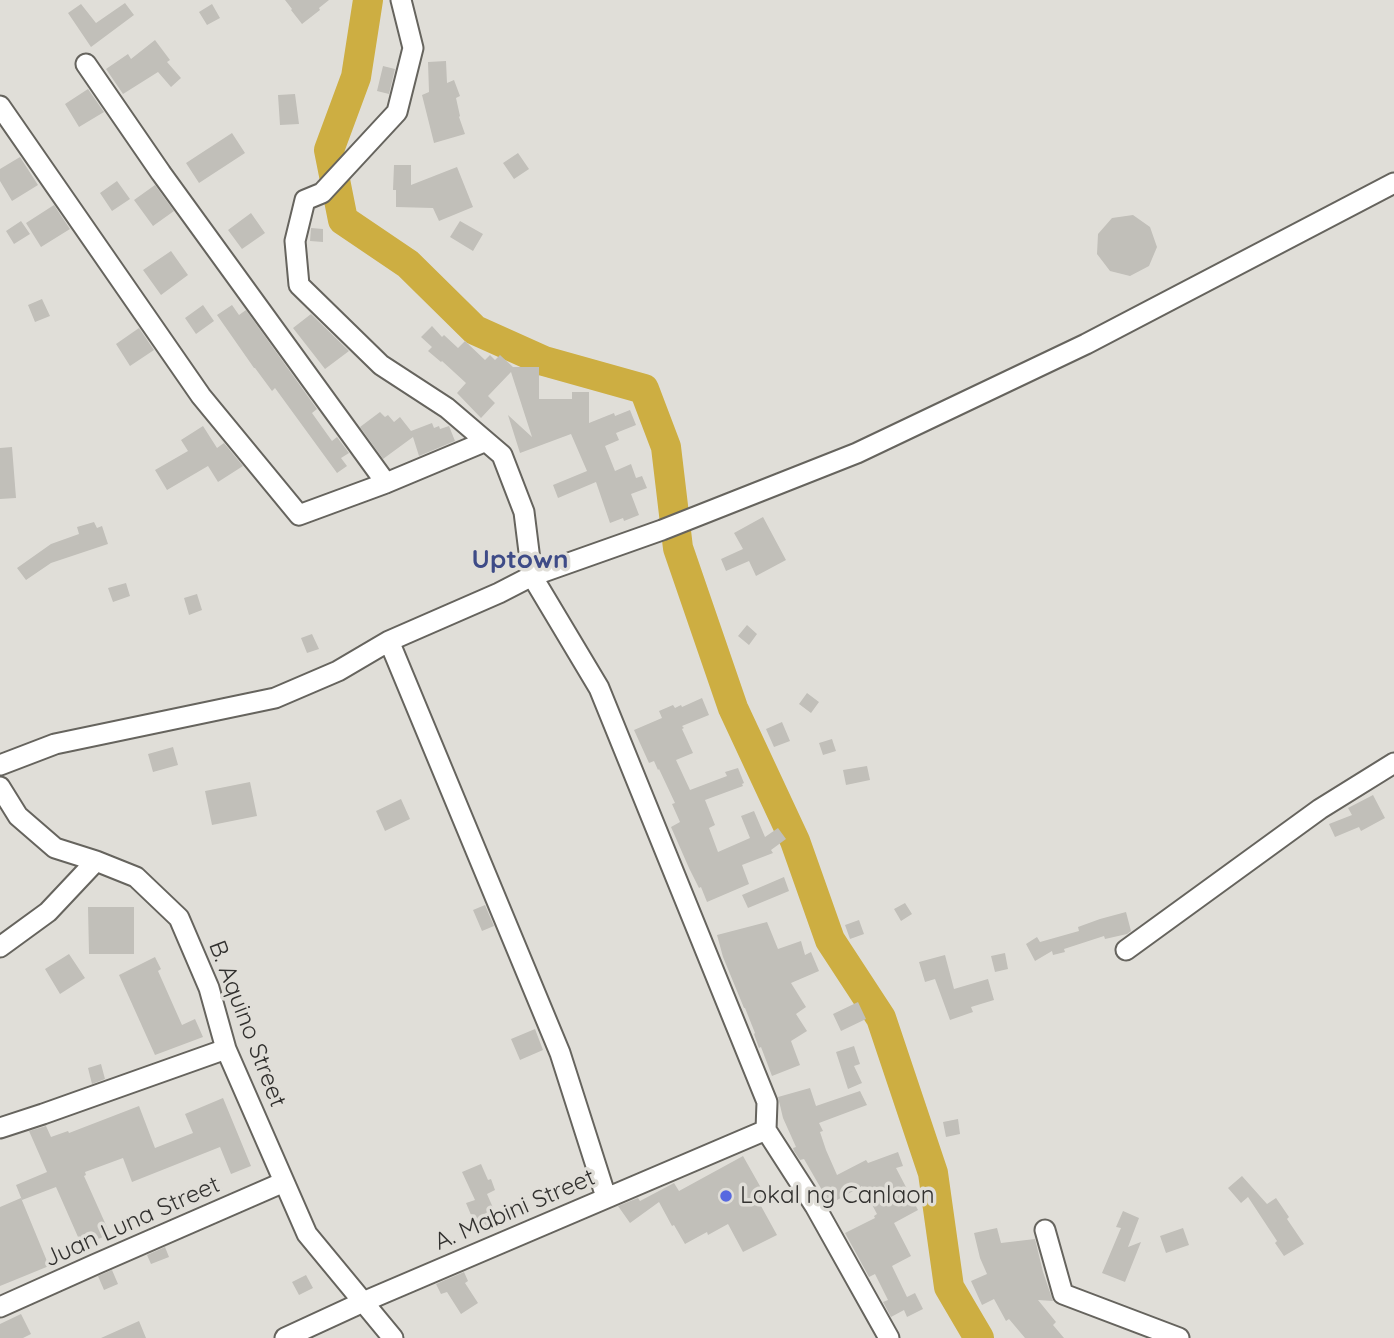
<!DOCTYPE html>
<style>
body{margin:0}
canvas{display:block;background:#e0ded8}
</style>
<canvas width="1394" height="1338"></canvas>
<script>
const ctx = document.querySelector('canvas').getContext('2d');
ctx.lineJoin = 'round';
function trace(path, color, width, dash) { ctx.strokeStyle = color; ctx.lineWidth = width; ctx.lineCap = dash ? 'butt' : 'round'; ctx.setLineDash(dash || []); ctx.stroke(path); }
function fillPath(path, color) { ctx.fillStyle = color; ctx.fill(path, 'evenodd'); }
function drawText(font, color, halo, rows, align = 'center') {
  ctx.font = font + ' Quicksand,sans-serif'; ctx.lineWidth = 7; ctx.setLineDash([]); ctx.textBaseline = 'middle'; ctx.strokeStyle = halo; ctx.fillStyle = color; for (const [text, x, y, turn = 0] of rows) {
    ctx.save(); ctx.translate(x, y); ctx.rotate((+turn || 0) * Math.PI / 180); ctx.textAlign = isNaN(turn) ? turn : align; if (halo) ctx.strokeText(text, 0, 0); ctx.fillText(text, 0, 0); ctx.restore();
  }
}
const river = new Path2D(`
 M368 0 356 77 329 150 343 220 408 264 475 330 544 361 644 389 666 447 678 548 733 708 795 841 830 940 881 1018 933 1173 949 1287 979 1338`);
const building = new Path2D(`
 M285 0H329L319 8 320 10 302 24 291 10 292 9Z
 M125 3 134 15 91 47 68 13 81 4 96 23Z
 M212 4 220 18 207 25 199 12Z
 M155 40 170 60 167 62 181 78 171 87 158 72 123 94 106 69 128 54 131 59Z
 M446 61 447 83 454 80 460 96 456 98 460 116 459 117 465 134 434 143 422 95 429 92 428 62Z
 M383 66 395 69 389 94 377 91Z
 M88 89 104 112 79 127 65 104Z
 M295 94 299 124 280 125 278 95Z
 M232 133 245 153 199 183 186 163Z
 M518 153 529 169 514 179 503 163Z
 M20 157 38 185 12 201 0 181V169Z
 M394 165H411V185L457 167 473 207 439 221 433 208 396 207V190H393Z
 M117 181 130 199 112 211 100 193Z
 M155 185 174 211 153 226 134 200Z
 M54 205 70 229 41 247 26 223Z
 M251 213 265 233 242 249 228 230Z
 M1133 215 1150 227 1157 247 1149 266 1130 276 1110 271 1097 254 1098 234 1112 218Z
 M21 221 30 234 14 244 6 231Z
 M460 221 483 234 473 251 450 237Z
 M311 228 323 229V242L310 241Z
 M171 251 188 275 161 295 143 270Z
 M42 299 50 316 35 322 28 305Z
 M203 305 214 321 196 334 185 318Z
 M232 305 239 315 246 310 317 409 312 413 332 441 337 437 349 453 341 458 347 466 337 473 275 388 272 391 255 368H254L217 315Z
 M311 314 349 351 325 369 293 328Z
 M432 326 442 337 444 335 458 348 465 341 485 360 490 355 495 360 500 355 513 367H539V399H572V392H589V423L614 413 615 416 630 410 636 425 616 433 619 440 605 446 615 471 631 464 636 478 642 476 647 488 631 494 639 515 624 521 623 518 610 523 596 482 558 498 553 485 587 471 571 434 520 453 508 415 532 437 511 372 488 396 495 403 481 418 457 393 466 383 442 361 441 362 428 351 432 347 421 337Z
 M139 328 154 350 130 366 116 344Z
 M380 412 385 417 388 415 394 422 400 417 411 431 432 423 434 428 439 426 440 429 449 426 455 441 419 456 413 437 383 459 360 427Z
 M203 426 217 448 224 443 243 466 218 482 208 466 167 490 155 470 188 451 181 440Z
 M12 447 16 498 0 499V448Z
 M763 517 786 560 756 576 749 561 726 571 721 559 743 549 734 533Z
 M94 522 97 528 102 526 108 544 51 563 26 580 17 568 51 544 79 534 77 527Z
 M126 583 130 596 113 602 108 588Z
 M197 594 202 610 189 615 184 598Z
 M747 625 757 634 749 645 738 636Z
 M312 634 319 649 307 653 301 638Z
 M807 693 819 702 811 713 799 704Z
 M702 698 709 715 682 726 684 728 682 729 693 753 676 760 690 790 727 776 725 772 738 768 744 783 742 784 743 786 705 800 715 825 709 828 718 852 750 838 741 816 754 811 765 837 778 828 786 839 771 850 773 853 742 865 749 884 707 902 701 887 699 888 689 868 671 827 680 822 672 804 675 803 659 769 658 770 654 761 649 763 634 730 662 718 659 711 673 705 675 708 681 705 682 707Z
 M782 722 790 741 774 747 766 729Z
 M832 739 836 751 823 755 819 743Z
 M173 747 178 765 153 772 148 754Z
 M867 766 870 780 846 785 843 770Z
 M250 782 257 816 212 825 205 791Z
 M1373 795 1385 818 1361 831 1359 827 1335 837 1329 824 1352 815 1348 808Z
 M401 799 410 819 385 831 376 811Z
 M784 877 789 891 748 908 742 895Z
 M905 903 912 914 901 921 894 909Z
 M485 905 494 926 482 931 473 910Z
 M88 907H134V954H89Z
 M1126 912 1131 931 1127 934 1105 939 1104 936 1064 949 1065 952 1053 955 1052 951 1035 961 1026 944 1037 937 1040 942 1079 931 1078 927 1100 919Z
 M859 920 864 934 850 939 845 925Z
 M767 922 778 949 801 941 805 955 811 952 819 971 791 983 806 1007 796 1014 807 1031 791 1041 800 1065 772 1076 761 1047 759 1048 754 1034 755 1033 745 1008H744L723 957 717 935Z
 M1005 953 1008 969 995 972 991 956Z
 M69 954 85 978 60 994 45 969Z
 M945 955 954 989 988 979 994 1000 971 1007 973 1012 950 1020 935 979 925 982 919 962Z
 M155 957 161 969 158 971 182 1025 195 1019 203 1037 155 1055 119 975Z
 M858 1002 866 1019 841 1031 833 1014Z
 M535 1029 543 1050 520 1060 511 1039Z
 M854 1046 860 1064 854 1066 862 1083 848 1089 836 1052Z
 M101 1064 105 1079 92 1084 88 1068Z
 M810 1088 816 1106 860 1091 867 1105 819 1123 823 1131 820 1132 826 1150 837 1175 866 1160 868 1163 898 1152 903 1166 896 1168 918 1210 894 1223 911 1256 892 1266 907 1297 915 1293 923 1309 907 1317 904 1310 891 1317 883 1302 888 1300 875 1274 869 1277 845 1233 875 1218 874 1216 877 1214 862 1186 830 1204 804 1159 800 1160 794 1151 793 1148 796 1147 783 1118 778 1097Z
 M223 1098 251 1166 231 1174 220 1147 132 1182 123 1158 85 1172 86 1175 84 1176 110 1234 82 1246 56 1187 22 1200 16 1185 47 1172 29 1131 46 1126 51 1137 68 1131 69 1133 139 1106 155 1148 193 1133 185 1114Z
 M958 1119 960 1134 946 1137 943 1122Z
 M743 1156 769 1202 761 1206 777 1235 743 1252 728 1224 708 1235 707 1232 685 1244 674 1225 672 1226 659 1202 630 1223 618 1206 638 1198 640 1201 674 1183 679 1191Z
 M481 1164 488 1180 491 1179 495 1190 487 1194 501 1226 483 1233 478 1220 474 1222 466 1203 475 1200 462 1172Z
 M1242 1176 1267 1204 1276 1198 1289 1217 1287 1219 1304 1244 1284 1256 1275 1243 1277 1241 1248 1197 1241 1203 1228 1188Z
 M21 1198 49 1266 0 1286V1207Z
 M1123 1211 1139 1218 1128 1247 1141 1242 1125 1282 1102 1273 1121 1228 1116 1227Z
 M997 1228 1001 1243 1035 1239 1043 1272 1053 1301 1038 1300 1056 1322 1053 1325 1064 1338H1025L1009 1319 1006 1321 994 1299 982 1305 971 1281 987 1274 980 1258 974 1233Z
 M1183 1228 1189 1245 1166 1253 1160 1236Z
 M165 1247 169 1257 151 1264 147 1255Z
 M112 1270 118 1284 104 1290 98 1276Z
 M464 1272 468 1281 465 1283 478 1303 461 1314 447 1292 441 1294 436 1284Z
 M306 1275 313 1288 299 1295 292 1282Z
 M21 1314 31 1334 23 1338H0V1324Z
 M139 1321 146 1338H101Z`);
const minor = new Path2D(`
 M401 0 413 48 397 112 322 193 305 200 295 241 299 285 381 365 447 408 502 455 524 512 532 576 599 688 767 1102 766 1130 815 1206 889 1338
 M86 64 161 173 386 483
 M0 106 201 396 299 515 386 483 484 442
 M389 641 560 1053 606 1197
 M0 765 55 744 275 698 338 671 389 641 499 593 532 576 662 530 857 453 1086 344 1394 183
 M0 787 18 816 55 848 96 861 136 877 179 918 209 988 226 1049 307 1234 393 1338
 M0 947 48 912 96 861
 M1126 950 1320 809 1394 763
 M0 1128 43 1114 226 1049
 M1045 1230 1063 1294 1179 1338
 M0 1307 96 1264 284 1182
 M285 1338 363 1302 766 1130`);
const markers = [
 [726,1196,7,"#5769e0"]
];
const streetNames = [
 ["B. Aquino Street",247,1024,69],
 ["A. Mabini Street",515,1210,-23],
 ["Juan Luna Street",132,1222,-24]
];
const poiNames = [
 ["Lokal ng Canlaon",740,1196]
];
const neighbourhoodNames = [
 ["Uptown",520,560]
];
trace(river, '#cdae42', 30);
fillPath(building, '#c1bfb9');
trace(minor, '#66645e', 23);
trace(minor, '#fff', 19);
for (const [x, y, r, color] of markers) { const dot = new Path2D(); dot.arc(x, y, r, 0, 2 * Math.PI); ctx.fillStyle = color; ctx.fill(dot); trace(dot, '#e0ded8', 2.5); }
drawText('24px', '#32312f', '#e0ded8', streetNames);
drawText('24px', '#32312f', '#e0ded8', poiNames, 'left');
drawText('bold 26px', '#3e4b87', '#e0ded8', neighbourhoodNames);
</script>
